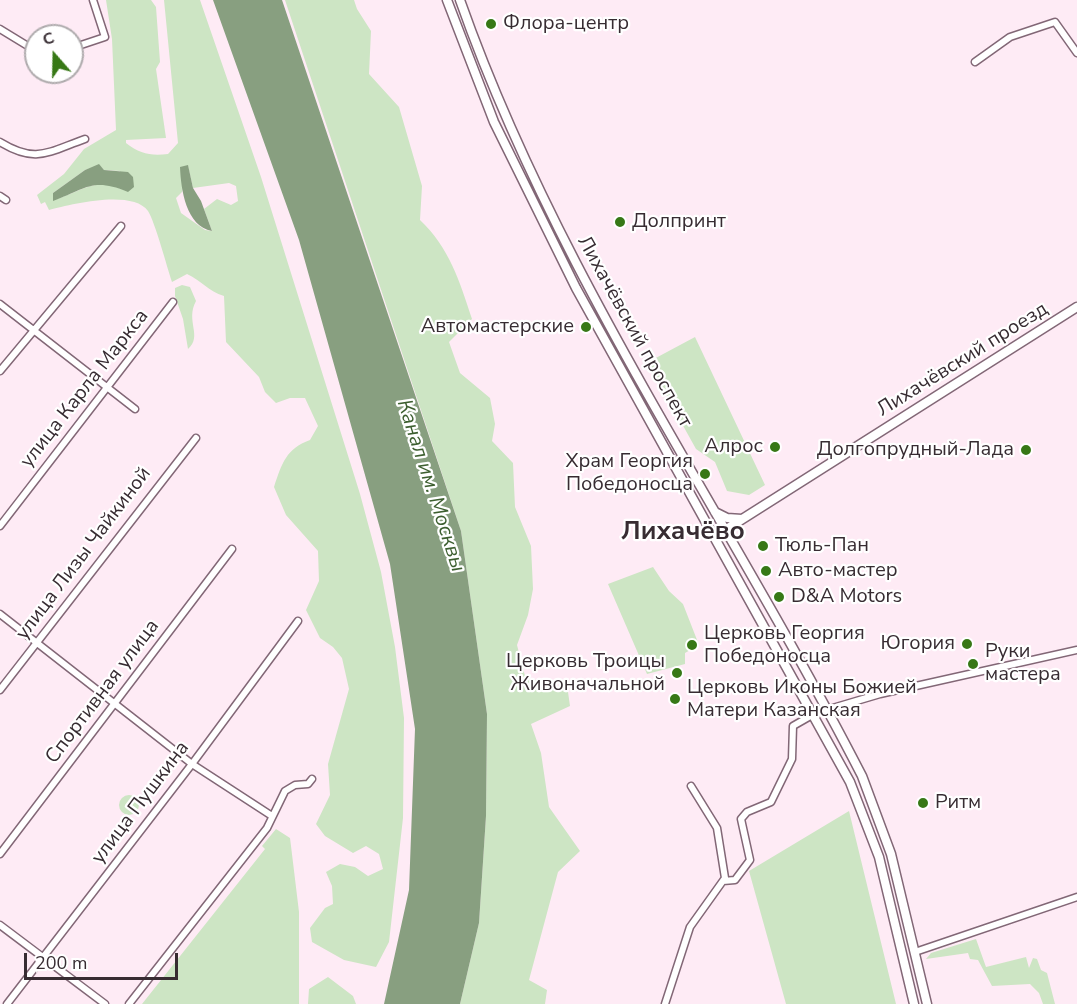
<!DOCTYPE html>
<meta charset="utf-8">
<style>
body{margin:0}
#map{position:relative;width:1077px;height:1004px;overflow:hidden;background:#feebf5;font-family:"Nunito Sans",sans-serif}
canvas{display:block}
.north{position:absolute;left:24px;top:24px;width:60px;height:60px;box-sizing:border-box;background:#fff;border:2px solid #afabad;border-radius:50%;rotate:340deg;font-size:16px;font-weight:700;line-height:24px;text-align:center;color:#372c32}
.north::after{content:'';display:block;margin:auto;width:21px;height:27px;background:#377816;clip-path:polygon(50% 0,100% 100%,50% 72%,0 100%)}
.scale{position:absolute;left:24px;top:953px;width:154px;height:27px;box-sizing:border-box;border:3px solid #372c32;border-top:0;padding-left:8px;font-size:18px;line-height:21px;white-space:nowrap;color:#372c32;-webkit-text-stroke:4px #fff;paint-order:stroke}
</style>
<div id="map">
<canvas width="1077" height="1004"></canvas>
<div class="north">С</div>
<div class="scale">200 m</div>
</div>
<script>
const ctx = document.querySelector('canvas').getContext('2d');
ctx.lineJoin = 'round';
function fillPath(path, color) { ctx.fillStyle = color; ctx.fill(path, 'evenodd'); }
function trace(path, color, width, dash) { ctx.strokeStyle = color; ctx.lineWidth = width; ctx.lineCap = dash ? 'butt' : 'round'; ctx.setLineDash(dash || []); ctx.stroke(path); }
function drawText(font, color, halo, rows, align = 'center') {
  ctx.font = font + ' "Nunito Sans",sans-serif'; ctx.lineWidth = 4.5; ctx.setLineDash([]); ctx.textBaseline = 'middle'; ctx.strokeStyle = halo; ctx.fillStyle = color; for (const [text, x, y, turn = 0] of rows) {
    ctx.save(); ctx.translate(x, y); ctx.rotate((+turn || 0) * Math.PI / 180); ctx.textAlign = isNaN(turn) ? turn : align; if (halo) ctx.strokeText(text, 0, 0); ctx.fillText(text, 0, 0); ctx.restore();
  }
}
const green = new Path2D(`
 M106 0H151L156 7 160 62 156 69 166 138 126 140V143C140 154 151 156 168 154L178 143 164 0H200L261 177 360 494 381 572 395 647 404 718 403 818 389 942 376 967 344 960 312 942 310 928 325 908 333 904 332 886 326 872 340 864 355 867 368 876 383 869 379 854 366 846 353 853 325 836 316 824 330 795 328 764 349 689 342 658 333 647 320 638 306 610 319 581 318 551 286 515 274 487C282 463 286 449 310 440L318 426 305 398H290L276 403 265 392 259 377 226 342 224 296C208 291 202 281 187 274L172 282C167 267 155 222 148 211 133 189 70 204 49 210L45 202 41 204 37 195 64 174 84 149 116 130 112 39ZM99 165 104 170 120 171 121 189C98 175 75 195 53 200V193L85 170ZM188 166 193 188 229 183 236 186 238 201 231 205 217 199 204 209 212 231 205 230 181 213 176 198 182 192Z
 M285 0H354L357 9 371 31 369 74 399 107 422 186 420 220C449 247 460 282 472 319L449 342 460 373 490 398 495 424 492 441 513 463 515 507 531 546 533 589 528 615 517 645 525 676 568 692 570 706 531 724 541 753 549 807 580 851 558 872 529 980 547 990 545 1004H460L479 923 486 816 487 714 461 531Z
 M182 285 190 287 196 301C185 321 203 336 188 349L183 319 175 296V288Z
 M695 337 765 485 749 495 727 491 715 462 696 449 651 368 652 360Z
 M653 567 669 591 683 604 699 645 685 653V664L647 674 608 584Z
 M119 805a10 10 0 1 1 20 0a10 10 0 1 1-20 0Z
 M849 811 896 1004H786L749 871Z
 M276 829 290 838 291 846 299 912V1004H142L265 849 262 846Z
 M976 939 986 967 1026 957 1029 968 1033 958 1037 959 1041 970 1047 973 1055 1004H1043L1039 993 1030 984 992 986 978 960 970 959 968 953 926 959 931 953Z
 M328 977 353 996 356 1004H308L309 989Z`);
const water = new Path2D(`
 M213 0H282L461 531 487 714 486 816 479 923 460 1004H384L409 890 415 729 390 564 299 240Z
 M99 164 104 170 128 172 133 177 134 187 128 192C93 177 85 189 53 201V193L85 170Z
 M188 165 193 188 201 201 212 231C186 226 181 190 180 167Z`);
const minor = new Path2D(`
 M0 29 36 51
 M72 48 105 37 93 0
 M975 62 1010 37 1055 22 1077 53
 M0 142C36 164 48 152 85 139
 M0 196 6 200
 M0 304 135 409
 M0 371 121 226
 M0 526 173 302
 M0 614 192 764 272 816
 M0 690 196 438
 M826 710 880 694 1077 650
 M0 854 232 549
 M723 881 735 880 750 860 741 819 747 812 771 802 792 759 793 726 814 714
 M0 925 105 1004
 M915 952 1077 897
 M7 1004 192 764 298 621
 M129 1004 267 828 285 791 295 785 308 784 312 779
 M665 1004 690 927 725 878 717 828 691 786`);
const major = new Path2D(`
 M447 0 494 122 576 288 850 782 879 857 914 1004
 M460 0C557 276 729 517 862 776L891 854 927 1004
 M715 512 727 518 742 519
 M714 537 1077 307`);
const markers = [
 [491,24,6,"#377816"],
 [620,222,6,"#377816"],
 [586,327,6,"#377816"],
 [775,447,6,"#377816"],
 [1026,450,6,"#377816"],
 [705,474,6,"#377816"],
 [763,546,6,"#377816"],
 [766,571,6,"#377816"],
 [779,597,6,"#377816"],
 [967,644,6,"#377816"],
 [692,645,6,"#377816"],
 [973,664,6,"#377816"],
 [677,673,6,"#377816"],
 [675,699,6,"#377816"],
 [923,803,6,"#377816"]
];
const poiNames = [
 ["Флора-центр",503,24],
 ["Долпринт",632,222],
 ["Автомастерские",574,327,"right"],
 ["Алрос",763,447,"right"],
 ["Долгопрудный-Лада",1014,450,"right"],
 ["Храм Георгия",693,462,"right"],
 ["Победоносца",693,485,"right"],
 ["Тюль-Пан",775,546],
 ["Авто-мастер",778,571],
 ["D&A Motors",791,597],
 ["Церковь Георгия",704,634],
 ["Победоносца",704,657],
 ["Югория",955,644,"right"],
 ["Руки",985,652],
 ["мастера",985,675],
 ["Церковь Троицы",665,662,"right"],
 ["Живоначальной",665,685,"right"],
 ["Церковь Иконы Божией",687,688],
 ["Матери Казанская",687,711],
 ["Ритм",935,803]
];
const streetNames = [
 ["Лихачёвский проспект",634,332,61],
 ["Лихачёвский проезд",963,360,-32],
 ["улица Карла Маркса",85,389,-52],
 ["улица Лизы Чайкиной",84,554,-53],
 ["Спортивная улица",103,692,-53],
 ["улица Пушкина",141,803,-53]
];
const waterNames = [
 ["Канал им. Москвы",430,486,72]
];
const districtNames = [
 ["Лихачёво",683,533]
];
fillPath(green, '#cde5c4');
fillPath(water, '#889f80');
trace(minor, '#826776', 9);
trace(major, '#826776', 11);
trace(minor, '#fff', 6);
trace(major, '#fff', 8);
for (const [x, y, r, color] of markers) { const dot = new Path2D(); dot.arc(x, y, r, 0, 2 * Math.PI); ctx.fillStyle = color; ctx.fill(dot); trace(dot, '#fff', 2); }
drawText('20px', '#372c32', '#fff', poiNames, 'left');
drawText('20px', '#372c32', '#fff', streetNames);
drawText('italic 21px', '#3d5f30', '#fff', waterNames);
drawText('bold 26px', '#372c32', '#fff', districtNames);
</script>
